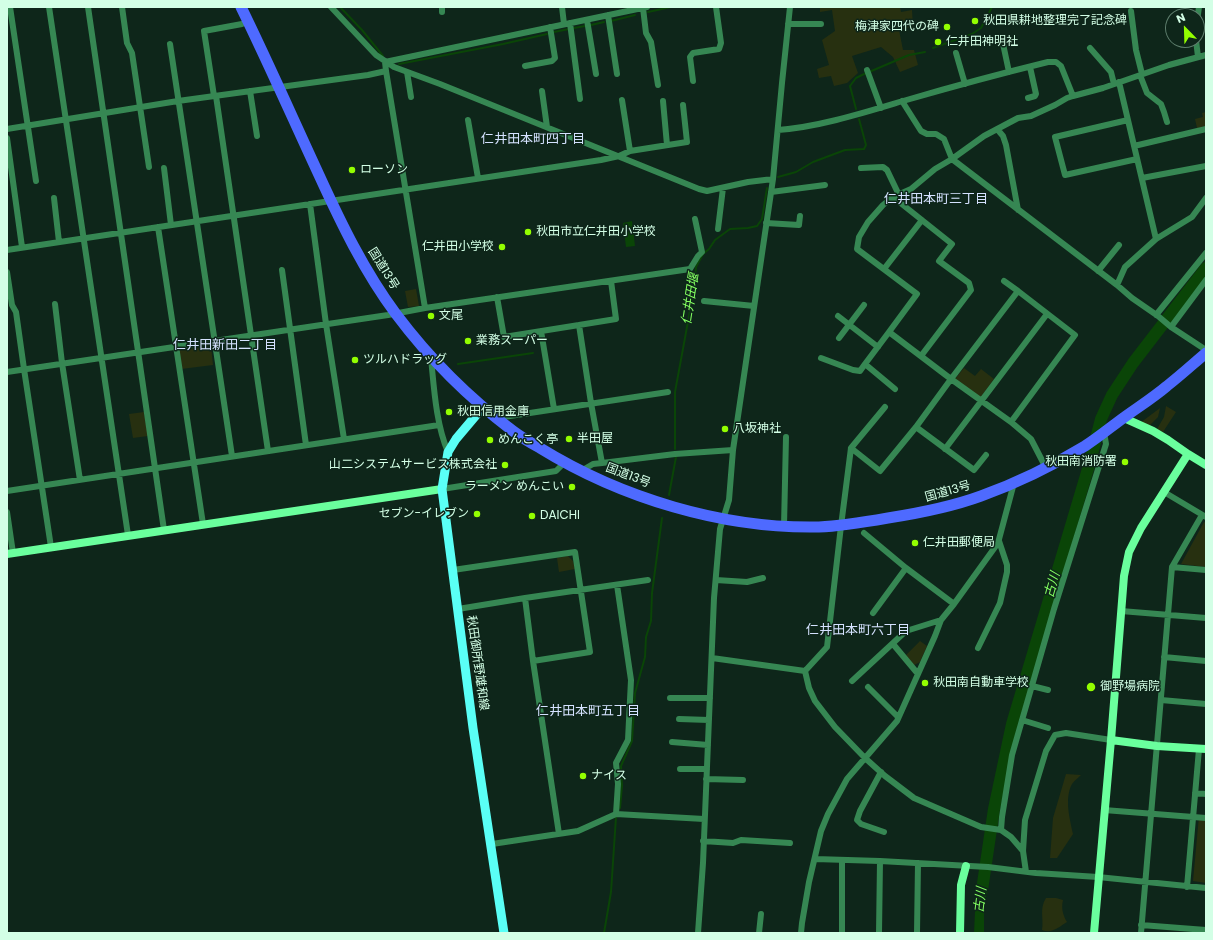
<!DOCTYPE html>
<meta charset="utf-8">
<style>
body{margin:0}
#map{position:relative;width:1213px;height:940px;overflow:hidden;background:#0e261a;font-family:Poppins,sans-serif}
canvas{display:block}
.frame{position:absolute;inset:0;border:8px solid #d3ffe6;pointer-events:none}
.north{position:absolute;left:1165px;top:8px;width:40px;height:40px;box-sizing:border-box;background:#0e261a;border:1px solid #5d7d6c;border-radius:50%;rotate:337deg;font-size:11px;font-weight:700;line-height:16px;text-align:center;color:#d3ffe6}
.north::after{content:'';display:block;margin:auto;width:14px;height:18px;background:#93fe00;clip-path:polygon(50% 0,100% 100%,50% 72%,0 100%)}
</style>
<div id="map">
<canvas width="1213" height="940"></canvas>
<div class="frame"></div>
<div class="north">N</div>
</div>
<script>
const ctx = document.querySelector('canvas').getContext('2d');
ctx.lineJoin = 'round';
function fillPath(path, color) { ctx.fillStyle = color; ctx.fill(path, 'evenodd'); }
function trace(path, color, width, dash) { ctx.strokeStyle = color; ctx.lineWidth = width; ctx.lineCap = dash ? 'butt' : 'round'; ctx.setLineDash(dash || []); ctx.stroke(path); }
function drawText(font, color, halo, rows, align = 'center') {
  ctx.font = font + ' Poppins,"Noto Sans JP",sans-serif'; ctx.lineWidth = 3; ctx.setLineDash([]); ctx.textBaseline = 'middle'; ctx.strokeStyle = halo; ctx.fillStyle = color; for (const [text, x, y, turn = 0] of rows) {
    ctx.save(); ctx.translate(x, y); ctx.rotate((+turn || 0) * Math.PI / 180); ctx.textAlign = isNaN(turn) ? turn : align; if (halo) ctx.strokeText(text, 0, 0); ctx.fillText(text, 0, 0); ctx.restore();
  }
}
const green = new Path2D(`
 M820 7H900L901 12 912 10 913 27 899 30 903 50H914L918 65 900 72 893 57 881 47 852 56 858 73 847 83 834 86 831 76 819 78 817 69 829 65 822 40 835 31 832 10 820 12Z
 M1206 112V126L1197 128 1195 119 1203 117 1202 113Z
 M416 289 419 306 408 307 405 291Z
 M211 346 213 365 181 369 179 350Z
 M964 368 975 376 981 369 994 379 980 398 955 379Z
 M1166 406 1176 412 1163 432 1157 429 1164 417Z
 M1160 408 1158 417 1149 426 1140 423Z
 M144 412 148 436 133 438 129 414Z
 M1204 522 1206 523V567L1181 564Z
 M568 556 573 561 575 569 559 572 557 558Z
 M920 641 927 646 920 662 914 665 906 655Z
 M1066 774 1081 775C1078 778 1074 781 1072 784 1064 799 1070 819 1073 834L1057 858H1050L1053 818Z
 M1199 816 1206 817V883L1193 881Z
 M1046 898H1056L1063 900C1061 909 1063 915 1067 922 1059 927 1052 934 1042 930 1044 918 1039 909 1046 898Z`);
const water = new Path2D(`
 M632 221 635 246 626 247 623 223Z
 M980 873 989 874 984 913V933H974L975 912Z`);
const stream = new Path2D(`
 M340 7 362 30 383 56
 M648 12 671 7
 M611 21 635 15
 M591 25 604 22
 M574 28 585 26
 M554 32 569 29
 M933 48 972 34 981 28 992 7
 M399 64 503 44 547 34
 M856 109 850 86 856 78 862 75 909 55 925 52
 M778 177 796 172 813 162 845 150 864 149 866 145 859 119
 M458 364 533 353
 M675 449V392L694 289 696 267 703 254 709 249 715 240 730 229 748 228 757 226 762 219 767 188
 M669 495 676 457
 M620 808 622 786 621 766 632 741 635 693 645 657 646 637 651 621 652 593 662 518
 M604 933 611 892 616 817`);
const river = new Path2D(`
 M982 890 994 809 1012 724 1090 462 1101 419 1112 395 1133 363 1206 268`);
const street = new Path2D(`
 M10 7 36 181
 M49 7 128 535
 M88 7 164 530
 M122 7 127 43 132 53 149 167
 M331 7 376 55 394 67 440 84 699 189 707 191 748 182 773 179
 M442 7V12
 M562 7 564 24
 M643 8 646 33 651 42 658 85
 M1131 11 1136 50 1142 74
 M608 15 617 74
 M587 20 596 74
 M1197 21 1199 7
 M570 23 580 99
 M788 24H821
 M1002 39 1009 72
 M1196 40 1198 57
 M170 44 232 456
 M1090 48 1111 72 1114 84
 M956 53 965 84
 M525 66 552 61 555 58 550 27
 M867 70 881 108
 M407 72 411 97
 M1140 75 1147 93 1161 104 1164 112 1167 122
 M693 81 690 57 693 53 719 49 721 43 716 7
 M1119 82 1156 239
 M250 91 257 136
 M542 91 547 127
 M214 96 204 31 242 24 248 22
 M216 96 268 451
 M1028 98 1035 96 1036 94 1030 67
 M622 100 630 151
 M663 101 667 145
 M902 101 921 131 927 134H936L944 139 952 159 1117 285 1132 298 1158 316 1171 327 1206 350
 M468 120 478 178
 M1128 120 1055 137 1065 175 1137 159
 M7 129 178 101 368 75 386 71
 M997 129 1003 136 1006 145 1018 210
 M778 130C819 127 863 113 903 101 951 87 999 74 1048 62H1056L1061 66 1073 96 1103 88 1169 65 1206 55
 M7 138 22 247
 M1134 146 1206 129
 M164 168 171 225
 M861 168 883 167 887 170 899 195
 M1142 178 1206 166
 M771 192 825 185
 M893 197 952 244 939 261 969 283 971 290 921 356
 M54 198 59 242
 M310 204 326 324 344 439
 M766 223 799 225 800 216
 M158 227 203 524
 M718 229 723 188
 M7 250 601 160 619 156 630 151 687 142 683 105
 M884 269 922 220
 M282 270 306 445
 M1098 271 1119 245
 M7 272 12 305 16 312 24 369 51 547
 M1004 281 1018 291
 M1117 285 1125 267 1156 239 1192 217 1206 198
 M1018 291 1075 335 1011 422 951 379Z
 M497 297 504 337 579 325
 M704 301 754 306
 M55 304 62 363 80 480
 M425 308 386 71 385 62 647 7
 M1156 315 1206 253
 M838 316 878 347
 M1171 327 1206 280
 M541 331 554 409
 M889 332 917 294 857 249 859 237 868 222 883 205 893 197 911 189 935 169 952 159 984 136 1018 118 1031 116 1055 105 1067 98 1073 96
 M839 338 864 305
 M431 358C434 388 436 424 448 452
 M821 358 853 370 860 371 865 364
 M7 372 388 315 425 308 690 269 698 256 702 252 695 219
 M497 418 668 392
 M1011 422 1031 439 1046 468
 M916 427 974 470 986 455
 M851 448 885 407
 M945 449 1047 314
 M602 463 591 403 579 325 616 319 611 281
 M581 471 593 464 602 463 675 454 733 450
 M442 489 556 471 564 463
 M7 491 439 425
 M1164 492 1206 517
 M7 512 13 553
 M784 526 786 437
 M864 533 906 568 954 604
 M1172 567 1206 570
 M453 570 575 552 590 652 533 661 525 598
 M716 580 747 582 763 578
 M458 609 525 598 648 580
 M1121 611 1206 618
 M873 613 906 568
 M893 644 918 674
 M978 648 1000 603 1007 572V565L999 541
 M1164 657 1206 661
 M712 658 805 671 809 688 815 701 835 727 865 758 885 776 914 798 981 827 1001 830
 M533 661 559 834
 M805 671 827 647 841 526 851 448 880 471 916 427 951 379 889 332 865 364 895 389
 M852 681 906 631 941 620
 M1032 686 1048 690
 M868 687 898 717
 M670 698H710
 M1161 700 1206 704
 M679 719 709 720
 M1022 720 1048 728
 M672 742 708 745
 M680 769H707
 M881 772 860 811 857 820 861 824 884 832
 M706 779 743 780
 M1195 793 1206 794
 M1104 810 1206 818
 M616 814 618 784 616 763 628 740 631 680 617 585
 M703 841 733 843 741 840 790 843
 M492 844 578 831 616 814 704 819
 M1023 851 1011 837 1001 830 1002 817 1012 755 1054 609 1106 444 1104 432
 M815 859 880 861 988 867 1036 873 1098 877 1206 888
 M842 860V933
 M1026 872 1023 851 1025 820 1046 751 1055 735 1066 733 1111 740
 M1187 887 1199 749
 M1141 925 1206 930
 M698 933 703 863 714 598 720 529 729 500 733 450 742 389 773 179 782 83 790 7
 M759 933 761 914
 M801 933 802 923 809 882 821 831 828 814 847 779 897 721 935 636 941 620 954 604 998 543 1014 483
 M879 933 880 861
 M917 933 918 863
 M1141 933 1172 567 1202 515`);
const secondary = new Path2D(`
 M1124 418 1153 431 1168 440 1188 454 1206 465
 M7 554 442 489
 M1111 740 1157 746 1206 749
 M960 933 961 885 966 866
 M1094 933 1111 740 1124 576 1129 552 1141 528 1188 454`);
const primary = new Path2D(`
 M483 407 456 439 448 452 442 489 473 728 504 933`);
const highway = new Path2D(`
 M241 7C268 62 293 119 319 175 341 223 364 271 396 314 429 358 469 398 513 431 521 437 531 443 540 448 621 498 723 529 819 527 842 526 865 522 888 518 920 513 951 507 981 496 1017 483 1052 466 1085 446 1099 437 1112 426 1126 416 1140 406 1154 397 1167 386 1180 376 1193 364 1206 353`);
const markers = [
 [975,21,4,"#93fe00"],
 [947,27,4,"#93fe00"],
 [938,42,4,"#93fe00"],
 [352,170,4,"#93fe00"],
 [528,232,4,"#93fe00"],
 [502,247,4,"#93fe00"],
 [431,316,4,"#93fe00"],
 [468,341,4,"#93fe00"],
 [355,360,4,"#93fe00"],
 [449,412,4,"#93fe00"],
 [725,429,4,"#93fe00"],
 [569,439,4,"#93fe00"],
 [490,440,4,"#93fe00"],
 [1125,462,4,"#93fe00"],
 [505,465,4,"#93fe00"],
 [572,487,4,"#93fe00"],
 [477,514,4,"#93fe00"],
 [532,516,4,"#93fe00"],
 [915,543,4,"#93fe00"],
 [925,683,4,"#93fe00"],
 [1091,687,5,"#93fe00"],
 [583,776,4,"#93fe00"]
];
const poiNames = [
 ["秋田県耕地整理完了記念碑",983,21],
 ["梅津家四代の碑",939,27,"right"],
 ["仁井田神明社",946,42],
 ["ローソン",360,170],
 ["秋田市立仁井田小学校",536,232],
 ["仁井田小学校",494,247,"right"],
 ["文尾",439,316],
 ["業務スーパー",476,341],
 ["ツルハドラッグ",363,360],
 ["秋田信用金庫",457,412],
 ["八坂神社",733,429],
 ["半田屋",577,439],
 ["めんこく亭",498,440],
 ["秋田南消防署",1117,462,"right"],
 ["山二システムサービス株式会社",497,465,"right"],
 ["ラーメン めんこい",564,487,"right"],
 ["セブン-イレブン",469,514,"right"],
 ["DAICHI",540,516],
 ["仁井田郵便局",923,543],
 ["秋田南自動車学校",933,683],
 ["御野場病院",1100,687],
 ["ナイス",591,776]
];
const streetNames = [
 ["国道13号",383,269,58],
 ["国道13号",628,476,21],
 ["国道13号",948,492,-16],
 ["秋田御所野雄和線",477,663,82]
];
const neighbourhoodNames = [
 ["仁井田本町四丁目",533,140],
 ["仁井田本町三丁目",936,200],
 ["仁井田新田二丁目",225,346],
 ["仁井田本町六丁目",858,631],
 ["仁井田本町五丁目",588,712]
];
const waterNames = [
 ["仁井田堰",691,299,-81],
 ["古川",1053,585,-74],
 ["古川",981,900,-83]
];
fillPath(green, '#273010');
fillPath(water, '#0a4507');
trace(stream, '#0a4507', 2);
trace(river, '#0a4507', 12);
trace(street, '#368753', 6);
trace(secondary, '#6aff9d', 8);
trace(primary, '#5afff6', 9);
trace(highway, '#4e6aff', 11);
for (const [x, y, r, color] of markers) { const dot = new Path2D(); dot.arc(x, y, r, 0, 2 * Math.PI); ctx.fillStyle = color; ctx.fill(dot); trace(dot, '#0e261a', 1.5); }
drawText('12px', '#d3ffe6', '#0e261a', poiNames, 'left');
drawText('12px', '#d3ffe6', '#0e261a', streetNames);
drawText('13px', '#d5e2ff', '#0e261a', neighbourhoodNames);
drawText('italic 13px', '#83ff61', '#0e261a', waterNames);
</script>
